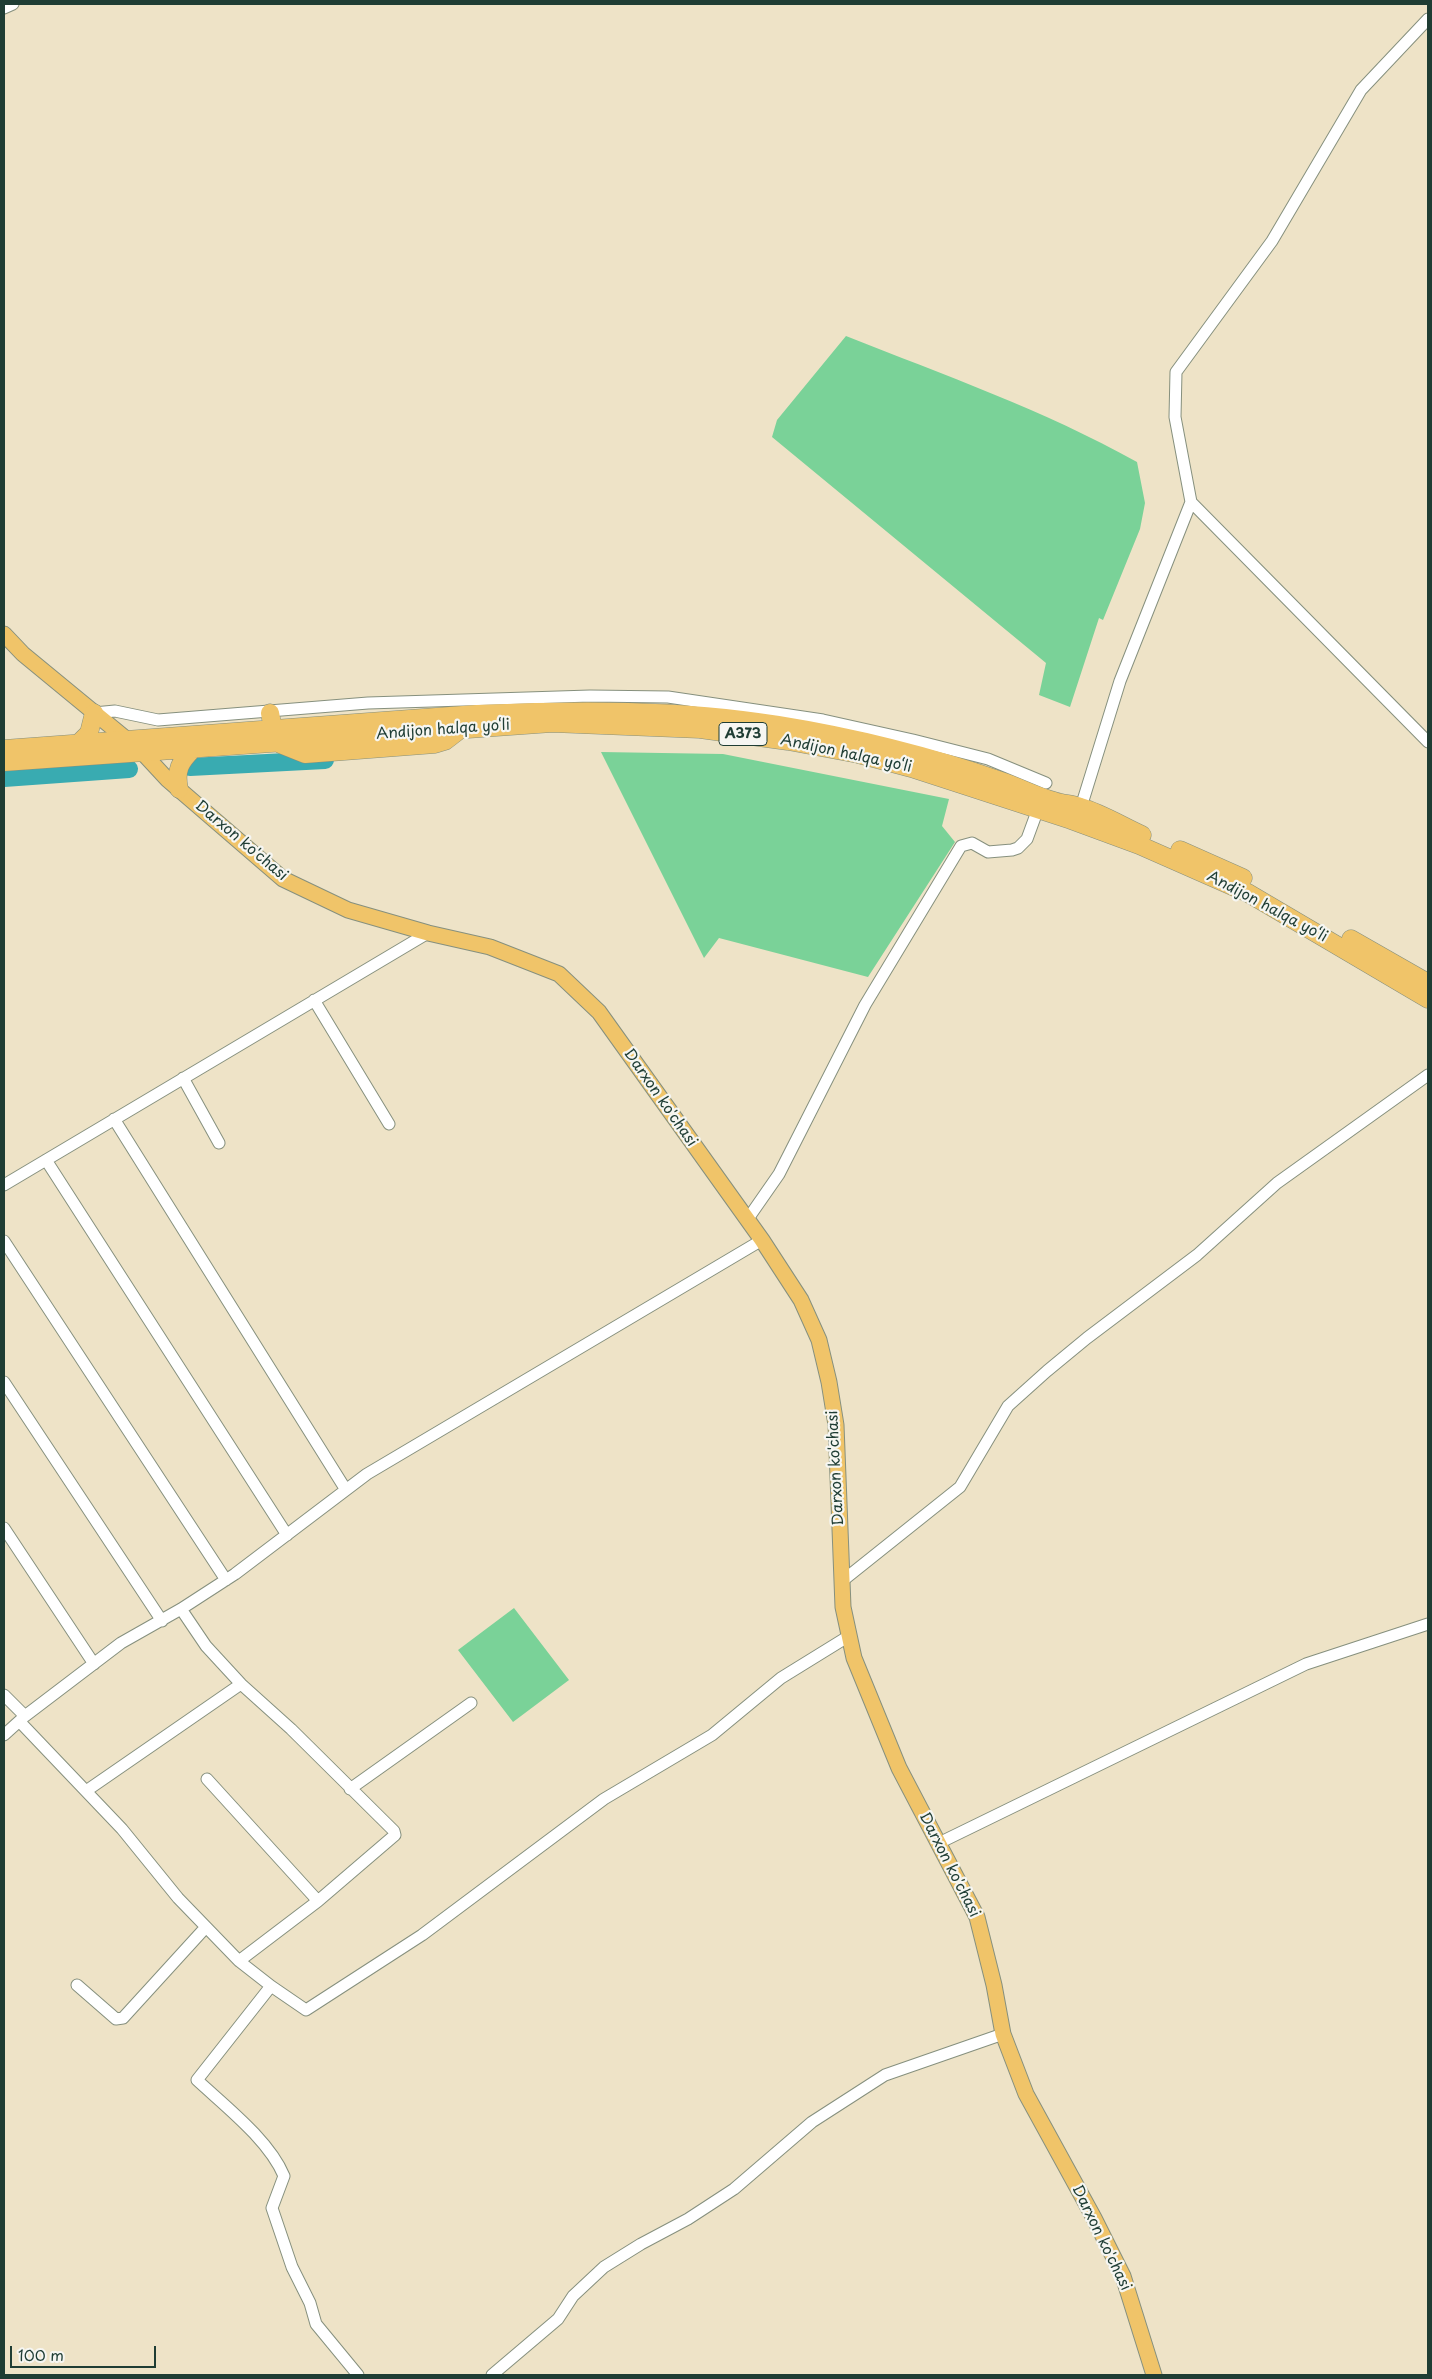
<!DOCTYPE html>
<meta charset="utf-8">
<style>
body{margin:0}
#map{position:relative;width:1432px;height:2379px;overflow:hidden;background:#eee3c7;font-family:"Playpen Sans",sans-serif}
canvas{display:block}
.frame{position:absolute;inset:0;border:5px solid #1f3d34;pointer-events:none}
.scale{position:absolute;left:10px;top:2346px;width:146px;height:22px;box-sizing:border-box;border:2px solid #1f3d34;border-top:0;padding-left:6px;font-size:15px;line-height:18px;white-space:nowrap;color:#1f3d34;-webkit-text-stroke:4px #f6f6f2;paint-order:stroke}
</style>
<div id="map">
<canvas width="1432" height="2379"></canvas>
<div class="frame"></div>
<div class="scale">100 m</div>
</div>
<script>
const ctx = document.querySelector('canvas').getContext('2d');
ctx.lineJoin = 'round';
function fillPath(path, color) { ctx.fillStyle = color; ctx.fill(path, 'evenodd'); }
function trace(path, color, width, dash) { ctx.strokeStyle = color; ctx.lineWidth = width; ctx.lineCap = dash ? 'butt' : 'round'; ctx.setLineDash(dash || []); ctx.stroke(path); }
function drawText(font, color, halo, rows, align = 'center') {
  ctx.font = font + ' "Playpen Sans",sans-serif'; ctx.lineWidth = 4.5; ctx.setLineDash([]); ctx.textBaseline = 'middle'; ctx.strokeStyle = halo; ctx.fillStyle = color; for (const [text, x, y, turn = 0] of rows) {
    ctx.save(); ctx.translate(x, y); ctx.rotate((+turn || 0) * Math.PI / 180); ctx.textAlign = isNaN(turn) ? turn : align; if (halo) ctx.strokeText(text, 0, 0); ctx.fillText(text, 0, 0); ctx.restore();
  }
}
const green = new Path2D(`
 M846 336C944 375 1044 410 1137 462L1145 503 1140 529 1103 620 1099 618 1070 707 1039 695 1046 663 772 437 777 420Z
 M601 752 723 754 949 799 942 826 955 842 868 977 719 938 704 958Z
 M514 1608 569 1680 513 1722 458 1650Z`);
const river = new Path2D(`
 M190 767 325 760
 M4 778 129 769`);
const minor = new Path2D(`
 M4 8 13 4
 M1428 19 1361 90 1272 241 1176 372 1175 417 1191 502 1428 742
 M94 713 115 711 158 720 368 703 590 696 668 697 823 720 913 740 988 759 1046 783
 M1081 807 1120 681 1191 502
 M314 1000 389 1124
 M183 1078 219 1143
 M114 1119 346 1490
 M46 1160 287 1535
 M4 1185 428 933
 M747 1220 779 1174 865 1005 961 846 972 843 988 852 1012 850 1018 848 1027 839 1038 809
 M4 1241 226 1580
 M4 1382 162 1621
 M4 1528 94 1664
 M841 1582 960 1487 1008 1406 1047 1371 1087 1338 1197 1255 1277 1183 1428 1075
 M181 1609 206 1646 241 1684 291 1729 394 1831 395 1835 318 1901 239 1961
 M4 1695 25 1716
 M20 1722 122 1829 178 1898 239 1961 271 1986 197 2080C225 2106 269 2140 284 2176L272 2208 292 2267 310 2303 316 2324 358 2375
 M4 1735 25 1716 121 1643 181 1609 235 1574 367 1474 762 1240
 M207 1779 318 1901
 M350 1789 471 1703
 M86 1791 241 1684
 M939 1843 1306 1664 1428 1624
 M77 1985 116 2019 123 2018 206 1927
 M271 1986 306 2010 422 1935 604 1799 712 1735 781 1678 849 1636
 M492 2375 558 2319 573 2296 604 2267 641 2244 688 2219 734 2189 812 2122 885 2075 1003 2034`);
const major = new Path2D(`
 M4 634 23 654 142 752 167 779 283 879 348 910 428 933 490 947 559 974 599 1012 762 1240 801 1300 819 1340 829 1382 836 1425 843 1607 854 1658 899 1768 977 1917 994 1985 1003 2034 1026 2094 1094 2218 1123 2276 1154 2375`);
const highway = new Path2D(`
 M270 713 273 729
 M79 743 89 733 94 713
 M280 744 305 754 435 744 445 741 462 728
 M4 749 477 714C577 710 679 709 778 725 853 737 929 756 1001 781 1019 787 1036 796 1054 801 1063 804 1072 804 1080 807 1101 813 1122 826 1142 835
 M4 762 552 723 700 729 788 741 858 754 911 768 1071 820 1139 845 1248 893 1428 999
 M179 789C175 770 180 762 193 749
 M1180 850 1243 878
 M1351 939 1428 983`);
const shields = [
 [743,734,48]
];
const shieldNames = [
 ["A373",743,734]
];
const streetNames = [
 ["Andijon halqa yo‘li",443,730,-4],
 ["Andijon halqa yo‘li",846,754,12],
 ["Darxon ko'chasi",241,841,40],
 ["Andijon halqa yo‘li",1267,907,28],
 ["Darxon ko'chasi",660,1098,55],
 ["Darxon ko'chasi",836,1468,-93],
 ["Darxon ko'chasi",949,1865,63],
 ["Darxon ko'chasi",1101,2238,64]
];
fillPath(green, '#7ad298');
trace(river, '#39abb1', 18);
trace(minor, '#86907e', 13);
trace(major, '#86907e', 17);
trace(highway, '#86907e', 19);
trace(minor, '#fff', 11);
trace(major, '#f0c469', 15);
trace(highway, '#f0c469', 18);
for (const [x, y, w] of shields) { const box = new Path2D(); box.roundRect(x - w / 2, y - 11.5, w, 23, 4); ctx.fillStyle = '#f6f6f2'; ctx.fill(box); trace(box, '#1f3d34', 1); }
drawText('bold 14px', '#1f3d34', null, shieldNames);
drawText('15px', '#1f3d34', '#f6f6f2', streetNames);
</script>
